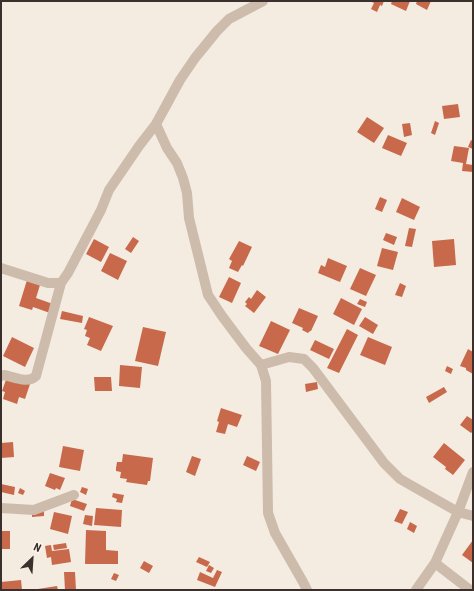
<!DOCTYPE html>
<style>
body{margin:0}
#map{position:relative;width:474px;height:591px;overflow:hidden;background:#f4ebe1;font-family:"Roboto Condensed",sans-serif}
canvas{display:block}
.frame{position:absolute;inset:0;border:2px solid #3b302b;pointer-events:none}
.north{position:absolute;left:12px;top:539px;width:40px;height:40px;-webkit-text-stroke:3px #fbf5ee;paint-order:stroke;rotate:25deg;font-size:11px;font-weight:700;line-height:16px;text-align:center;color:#3b302b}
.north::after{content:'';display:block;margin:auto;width:14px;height:18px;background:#3b302b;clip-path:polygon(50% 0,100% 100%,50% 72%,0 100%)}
</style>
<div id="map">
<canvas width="474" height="591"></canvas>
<div class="frame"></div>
<div class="north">N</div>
</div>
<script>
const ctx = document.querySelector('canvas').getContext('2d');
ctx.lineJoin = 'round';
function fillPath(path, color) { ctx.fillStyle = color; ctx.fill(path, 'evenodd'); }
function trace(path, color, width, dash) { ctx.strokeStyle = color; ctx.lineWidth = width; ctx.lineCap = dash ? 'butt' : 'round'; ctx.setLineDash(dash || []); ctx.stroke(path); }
const building = new Path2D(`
 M370 1H384L382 6 380 5 377 12 371 9 374 3Z
 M392 1H410L406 11 391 4Z
 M417 1H431L427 10 416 4Z
 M458 104 460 117 444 119 442 106Z
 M367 117 384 128 374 143 357 132Z
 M435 121 439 123 435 135 431 133Z
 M410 123 412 135 404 137 402 124Z
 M388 135 407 143 401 156 382 148Z
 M471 140 473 141V149L468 147Z
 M454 146 469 148 466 164 473 165V172L462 171 463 163 451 161Z
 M380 197 387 200 382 212 375 209Z
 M402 198 420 207 414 220 396 212Z
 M409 228 416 229 412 247 405 246Z
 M386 233 397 237 394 245 383 240Z
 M133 237 139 241 131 253 125 249Z
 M94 239 109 247 101 262 86 254Z
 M454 239 456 265 434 267 432 241Z
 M239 241 252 247 243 266 242 265 238 272 229 268 232 261 229 259Z
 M382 248 398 252 393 270 377 266Z
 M110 253 127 261 118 280 101 271Z
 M328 258 347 266 340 282 318 273 321 265 325 267Z
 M360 268 376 275 366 296 350 289Z
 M229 277 241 283 232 303 219 297Z
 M27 280 40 285 36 298 53 304 50 313 33 307 32 310 19 306Z
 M400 283 406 286 402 297 395 295Z
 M257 290 266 297 254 313 245 306 247 304 245 302 249 297 251 299Z
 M341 298 362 309 354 325 333 314Z
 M360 299 367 302 365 307 357 304Z
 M299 308 318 316 311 331H310L308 333 302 330 303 328 292 323Z
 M62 311 83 316 82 323 60 319Z
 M89 317 113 326 101 351 87 345 90 338 85 336 87 330 84 329Z
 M365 317 378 325 373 334 359 326Z
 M271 321 290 330 278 354 259 346Z
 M143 327 166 332 158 366 135 361Z
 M347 329 358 335 339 373 327 368Z
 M12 337 34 348 25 367 3 356Z
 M368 337 392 347 385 365 360 355Z
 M315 340 334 349 329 359 310 350Z
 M468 349 473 352V374L466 370V368L460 366Z
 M120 365 142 367 140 388 119 386Z
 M447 366 453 369 451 374 445 371Z
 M7 377 30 384 25 399 19 397 17 404 3 399 5 392 2 391Z
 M94 377H111L112 391H95Z
 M317 382 318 389 306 392 305 384Z
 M444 387 447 392 429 403 426 397Z
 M221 408 242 415 237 427 228 424 225 434 216 432 219 422 217 421Z
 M467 416 473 420V431L471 433 460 425Z
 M13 442 14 457 1 458V443Z
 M444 443 465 460 453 475 445 469 446 467 433 457Z
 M63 446 84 450 80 471 59 467Z
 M123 454 153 458 150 481H148L147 485 126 482 127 479 120 478 121 472 116 471V468L117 462H122Z
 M192 456 201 459 195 476 186 472Z
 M247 456 260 462 256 471 243 465Z
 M50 473 65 478 60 490 56 488 55 490 45 486Z
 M1 484 15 487 14 495 1 492Z
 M82 487 88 489 86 495 80 492Z
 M20 488 25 491 23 495 18 493Z
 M113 493 124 495 122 503 116 502 117 499 112 497Z
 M72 499 87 504 84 511 70 506Z
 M96 508 122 510 121 527 94 525Z
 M400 509 408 512 402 524 394 521Z
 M44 510V516L32 517V511Z
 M54 512 72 516 68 534 50 529Z
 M85 515 93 516 92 526 83 524Z
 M410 522 417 526 414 533 407 529Z
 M86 530 106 531V550L118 551V564H85Z
 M1 531H10V549H1Z
 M473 540V563L462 555Z
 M66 543 67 548 54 550 53 545Z
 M51 545 52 551 69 549 71 562 52 565 51 557 47 558 45 546Z
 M199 557 210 562 207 567 196 562Z
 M144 561 153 566 149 573 140 568Z
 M209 565 214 568 211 573 206 571Z
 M217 570 222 572 215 587 197 580 200 572 213 578Z
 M64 572H75L76 590H65Z
 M114 573 119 575 116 581 111 579Z
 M21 580 22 590H1V582Z
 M57 586 58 590H38V589Z`);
const minor = new Path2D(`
 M156 124 167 148 177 163 183 178 187 193 189 218 208 295 222 316 246 348 261 365 266 381 268 513 275 533 303 582 307 590
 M1 268 48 283H61L68 273 101 210 109 190 139 146 156 124 180 80 195 58 217 31 229 19 263 1
 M261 365 289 357 304 359 313 368 384 463 400 479 458 512 473 516
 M1 376 4 375C14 377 28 384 36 376L61 283
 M1 508 34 510 74 495
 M435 563 470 590
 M416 590 435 563 458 512 473 472`);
fillPath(building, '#c8694b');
trace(minor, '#cdbbac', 10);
</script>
